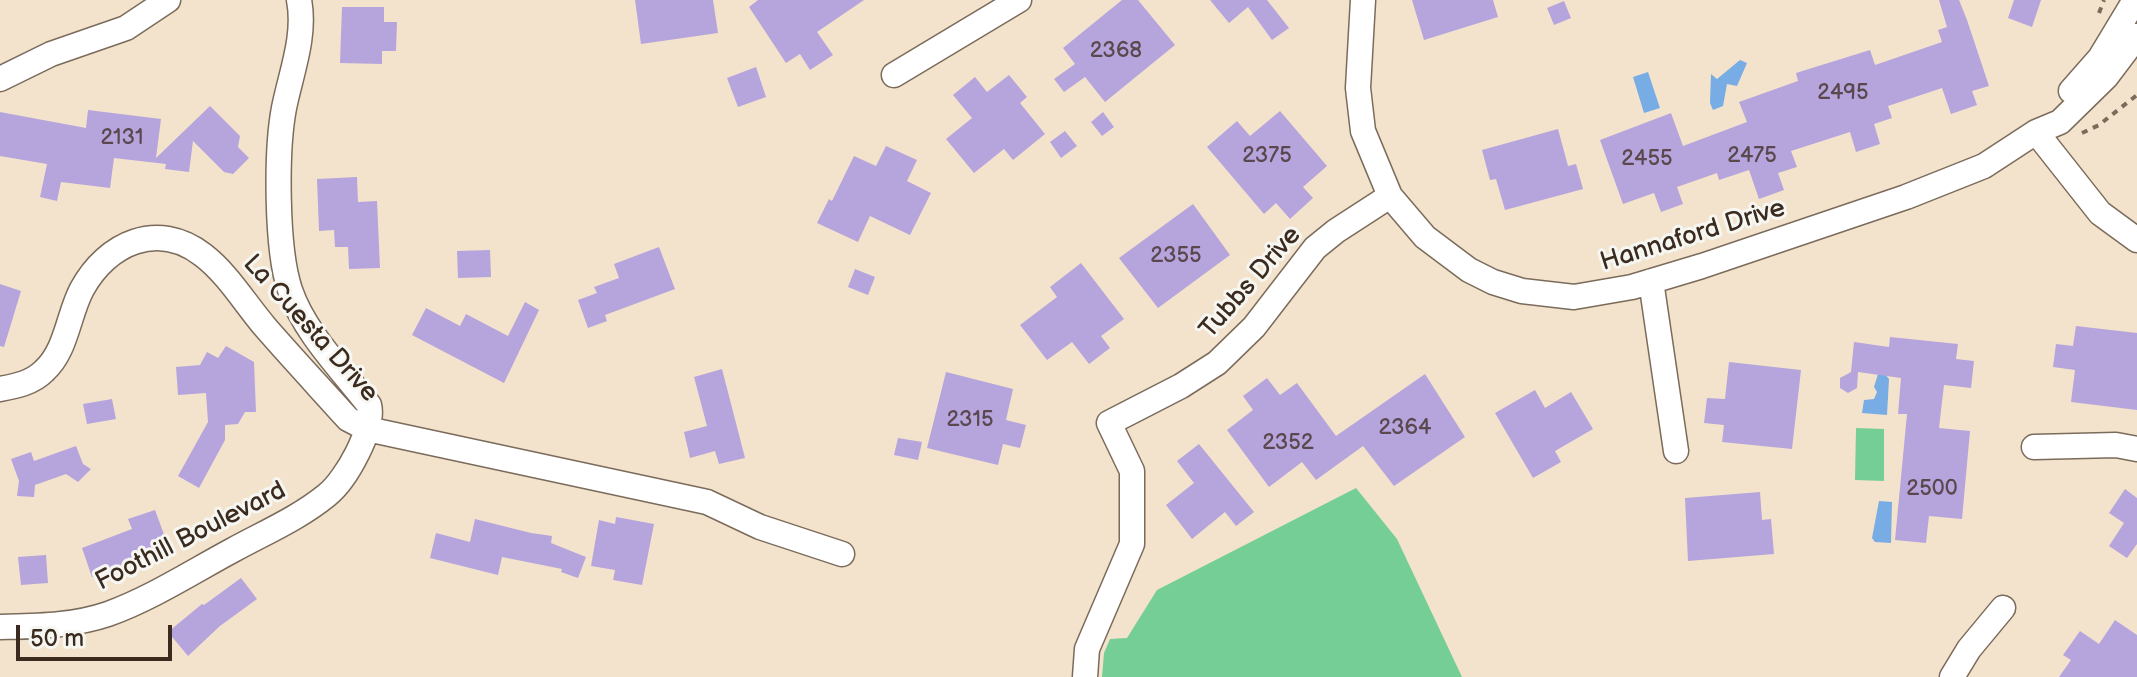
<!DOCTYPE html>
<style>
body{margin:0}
#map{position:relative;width:2137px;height:677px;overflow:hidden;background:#f3e3cc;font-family:"Balsamiq Sans",sans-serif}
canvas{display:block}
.scale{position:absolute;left:16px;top:625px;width:156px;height:36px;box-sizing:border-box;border:4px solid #3b2a1e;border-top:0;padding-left:10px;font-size:24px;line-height:28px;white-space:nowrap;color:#3b2a1e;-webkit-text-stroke:6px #f6f6f2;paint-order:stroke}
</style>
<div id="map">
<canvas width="2137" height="677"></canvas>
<div class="scale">50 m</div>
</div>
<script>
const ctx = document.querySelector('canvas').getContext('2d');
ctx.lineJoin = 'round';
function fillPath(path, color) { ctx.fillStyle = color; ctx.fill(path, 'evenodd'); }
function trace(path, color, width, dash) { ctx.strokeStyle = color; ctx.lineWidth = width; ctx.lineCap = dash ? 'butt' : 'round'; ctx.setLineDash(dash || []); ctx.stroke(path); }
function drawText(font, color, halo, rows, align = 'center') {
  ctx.font = font + ' "Balsamiq Sans",sans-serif'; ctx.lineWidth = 6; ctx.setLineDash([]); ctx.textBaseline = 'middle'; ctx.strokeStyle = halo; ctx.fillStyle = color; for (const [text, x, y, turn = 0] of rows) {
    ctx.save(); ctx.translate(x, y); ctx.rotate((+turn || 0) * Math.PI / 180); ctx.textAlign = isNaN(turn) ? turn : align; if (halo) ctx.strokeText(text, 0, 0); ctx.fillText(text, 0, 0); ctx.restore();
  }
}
const green = new Path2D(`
 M1856 428 1884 429V481L1855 480Z
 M1356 488 1397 539 1462 677H1102L1104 653 1110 639 1127 638 1157 590Z`);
const water = new Path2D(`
 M1740 60 1747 63 1737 86 1727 84 1723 106 1713 110 1710 103 1711 74 1717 79Z
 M1648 72 1660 108 1644 113 1633 77Z
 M1884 373 1889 379 1887 415 1862 413 1864 400 1874 399 1877 392 1874 387 1878 374Z
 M1879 501 1892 502 1891 543 1875 542 1872 538Z`);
const building = new Path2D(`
 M635 0H713L718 33 641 44Z
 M758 0H864L817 32 833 55 810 70 800 54 786 63 749 7Z
 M1122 0H1138L1175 45 1105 102 1085 77 1064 92 1054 79 1075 64 1063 48Z
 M1210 0H1267L1289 28 1272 40 1248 7 1229 23Z
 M1412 0H1493L1498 17 1424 40Z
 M1939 0H1959L1967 20 1989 86 1972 91 1977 105 1951 114 1942 88 1888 106 1892 118 1874 124 1880 144 1856 152 1850 132 1791 151 1797 167 1778 173 1784 190 1759 199 1749 170 1719 180 1717 173 1677 187 1683 204 1661 212 1654 193 1623 204 1600 140 1671 113 1683 146 1747 122 1739 102 1798 81 1796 73 1870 50 1875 65 1942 42 1938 30 1947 27Z
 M2014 0H2041L2032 27 2008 18Z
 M1564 1 1571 18 1554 25 1547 8Z
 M342 7H384V22H397L396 51H382V64L340 63Z
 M756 67 766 97 738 107 727 78Z
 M1009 75 1027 97 1020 103 1045 134 1013 160 1004 149 974 173 946 139 972 118 953 95 975 77 987 92Z
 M210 106 240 136 238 147 249 158 233 174 224 172 193 141 189 172 165 169 166 164 114 158 110 188 61 182 57 201 40 197 47 164 0 156V112L86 128 88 110 161 119 156 158Z
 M1280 111 1327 166 1303 187 1313 198 1290 219 1276 203 1264 214 1207 147 1237 121 1250 136Z
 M1103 112 1114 127 1102 136 1091 122Z
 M1558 129 1568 166 1576 164 1583 189 1505 210 1496 179 1490 180 1482 150Z
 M1065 131 1077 146 1061 158 1050 142Z
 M886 146 917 160 907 181 931 193 910 235 870 216 858 242 817 223 829 199 832 201 854 156 876 166Z
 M357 177 358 202 377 201 380 268 349 269 348 247H335L334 230 319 231 317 179Z
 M1193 204 1230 255 1158 308 1119 258Z
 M659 247 675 289 605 315 607 321 588 328 578 300 597 293 594 287 619 278 614 264Z
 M490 250 491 277 458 278 457 251Z
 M1081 263 1124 319 1101 336 1110 348 1089 364 1072 342 1047 360 1020 325 1057 297 1050 287Z
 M855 269 875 277 868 295 848 287Z
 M0 284 21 291 4 347 0 346Z
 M525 302 539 310 504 383 412 335 426 308 460 326 466 314 508 336Z
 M2076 326 2137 333V410L2071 402 2075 370 2053 367 2056 344 2073 346Z
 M1890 337 1958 344 1956 359 1974 361 1971 388 1944 385 1939 428 1970 431 1962 519 1929 516 1926 543 1895 540 1907 414H1898L1901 378 1858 372 1857 388 1848 393 1840 388V378L1851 372 1854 342 1889 347Z
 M226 346 254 362 256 412H245L238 424 225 425V440L199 488 178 476 208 422 206 393 178 395 176 367 200 365 207 352 218 358Z
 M1729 362 1801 370 1792 449 1722 442 1724 425 1704 423 1707 398 1725 399Z
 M722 369 745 458 719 464 715 451 690 458 684 432 707 426 694 377Z
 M946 372 1013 389 1006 420 1026 425 1020 448 1003 444 998 465 927 448Z
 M1425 374 1465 437 1394 486 1363 446 1316 480 1302 462 1269 487 1227 430 1253 410 1243 396 1267 378 1280 395 1297 383 1336 436Z
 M1535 390 1545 408 1571 392 1593 429 1555 451 1561 462 1533 478 1495 413Z
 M112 399 116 419 87 424 83 404Z
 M898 438 922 442 918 460 894 455Z
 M1199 444 1254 512 1236 526 1225 512 1192 539 1166 505 1194 483 1177 461Z
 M76 446 83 464 91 469 78 482 66 474 35 485 34 497 17 496 19 481 11 459 31 452 34 461Z
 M2125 489 2137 498V544L2127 558 2109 546 2124 523 2109 513Z
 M1760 492 1762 520 1771 519 1774 554 1688 561 1685 498Z
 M155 510 169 548 92 577 82 548 132 529 128 519Z
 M616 517 654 524 642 585 613 580 615 570 591 566 599 520 615 524Z
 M475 519 531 533 552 536 551 543 586 557 578 578 561 572 562 569 502 557 498 575 430 558 436 533 470 542Z
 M46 555 48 583 21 585 18 557Z
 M241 578 257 599 220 626 188 656 168 632 202 604 204 605Z
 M2115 620 2137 635V677H2059L2071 660 2063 655 2080 631 2099 644Z`);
const path = new Path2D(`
 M2099 13 2104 0
 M2082 133 2099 125 2137 95`);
const minor = new Path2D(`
 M1363 0 1358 88 1363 131 1390 196 1425 237 1469 270 1493 282 1522 291 1574 297 1632 287 1702 266 1906 197 1984 166 2036 132 2060 122 2106 77 2137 36
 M894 75 1019 0
 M0 79 51 54 126 28 168 0
 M2071 91 2100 58 2135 0
 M2036 132 2100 213 2137 240
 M1651 281 1676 451
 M0 389C16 386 32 383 44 371 67 350 68 315 82 289 107 243 158 220 203 255 228 274 246 305 266 328 293 359 321 389 348 419L367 429 707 502 760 527 842 554
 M2034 447 2116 445 2137 449
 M0 627C37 626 73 626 108 614 152 598 192 572 233 550 264 533 299 518 327 495 346 480 375 428 369 405 342 370 304 332 290 290 276 249 276 150 284 108 291 73 306 36 299 0
 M1085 677 1087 649 1132 544V471L1109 423 1181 386 1217 363 1254 327 1315 248 1336 231 1390 196
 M1952 677 1969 649 2003 608`);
const numberNames = [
 ["2368",1116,51],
 ["2495",1843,93],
 ["2131",122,138],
 ["2375",1267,156],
 ["2475",1752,156],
 ["2455",1647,159],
 ["2355",1176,256],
 ["2315",970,420],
 ["2364",1405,428],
 ["2352",1288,443],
 ["2500",1932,489]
];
const streetNames = [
 ["Hannaford Drive",1693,236,-17],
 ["Tubbs Drive",1251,283,-49],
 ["La Cuesta Drive",310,329,48],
 ["Foothill Boulevard",191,537,-27]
];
fillPath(green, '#75ce95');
fillPath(water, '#77ace5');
fillPath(building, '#b6a4dc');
trace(minor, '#7b6b5b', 27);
trace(path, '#7b6b5b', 4, [6, 6]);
trace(minor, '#fff', 24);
drawText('22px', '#5a484e', null, numberNames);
drawText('26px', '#3b2a1e', '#f6f6f2', streetNames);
</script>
